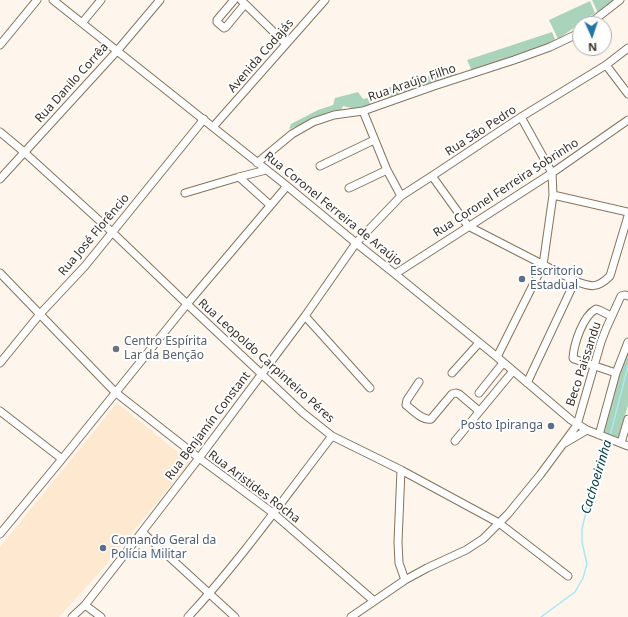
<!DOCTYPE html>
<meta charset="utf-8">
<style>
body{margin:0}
#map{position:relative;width:628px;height:617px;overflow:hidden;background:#fef5ec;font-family:"Noto Sans",sans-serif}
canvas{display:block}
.north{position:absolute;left:572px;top:16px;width:40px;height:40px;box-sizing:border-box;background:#fff;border:1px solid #afaca8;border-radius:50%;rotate:177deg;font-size:11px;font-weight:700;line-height:16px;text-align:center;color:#382f26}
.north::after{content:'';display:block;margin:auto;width:14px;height:18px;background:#2375a6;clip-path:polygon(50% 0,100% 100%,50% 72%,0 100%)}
</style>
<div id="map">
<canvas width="628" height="617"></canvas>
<div class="north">N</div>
</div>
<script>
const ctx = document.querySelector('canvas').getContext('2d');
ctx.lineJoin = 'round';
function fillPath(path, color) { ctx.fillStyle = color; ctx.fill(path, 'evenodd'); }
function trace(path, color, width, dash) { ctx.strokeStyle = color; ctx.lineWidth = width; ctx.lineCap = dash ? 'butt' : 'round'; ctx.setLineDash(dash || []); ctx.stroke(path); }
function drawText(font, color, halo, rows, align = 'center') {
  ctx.font = font + ' "Noto Sans",sans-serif'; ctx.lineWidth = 4; ctx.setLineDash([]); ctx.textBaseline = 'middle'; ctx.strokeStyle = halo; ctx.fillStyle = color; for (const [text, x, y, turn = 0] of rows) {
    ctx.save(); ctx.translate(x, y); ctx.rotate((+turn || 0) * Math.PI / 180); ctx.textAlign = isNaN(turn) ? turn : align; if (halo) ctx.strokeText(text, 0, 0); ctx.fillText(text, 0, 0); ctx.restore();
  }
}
const built = new Path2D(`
 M117 403 190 462 98 574 59 617H0V547Z`);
const green = new Path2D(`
 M592 0H614L598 13Z
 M590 1 595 13 558 39 549 20Z
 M552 32 555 39 552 44 472 71 467 60Z
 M455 69 457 75 387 99 388 88 420 78Z
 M358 92 363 99 368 98 371 105 360 110 343 106 341 111 289 129 291 124 318 110 333 105 335 98Z
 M628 345V405L618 440 602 435 620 370Z`);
const stream = new Path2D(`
 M610 436 628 366
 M541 617 575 592 583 578 587 564 582 542V529L592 486 603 463 609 442`);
const minor = new Path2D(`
 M53 0 287 186 356 243 395 274 497 357 571 420 587 430 628 446
 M234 0 217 20V22L224 28 226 27 245 4
 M241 0 286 44
 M82 23 101 0
 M589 24 620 0
 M0 45 37 0
 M606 65 628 94
 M363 111 387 170 401 196
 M213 127 325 0
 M0 132 24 152 112 232 187 304 303 413 332 436 401 470 499 523 568 576
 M257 163 292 134 313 122 334 115 363 111 434 86 514 60 550 47 575 35 580 31
 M320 166 374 140
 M432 176 468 226 575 281C591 287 597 289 610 276L628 216
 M239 177 270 205
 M0 179 117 51 160 0
 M349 188 387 170
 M185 193 239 177 266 170
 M553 195 628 212
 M0 273 115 392 199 458 273 513 374 601
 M395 274 552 173 628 120
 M305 316 370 388
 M611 316 599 310 596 309C583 316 574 343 573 358L574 359 616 373
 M497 357 543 265 553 195 552 173 521 117
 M0 363 40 314 85 266 204 119
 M452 373 479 343
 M419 382 407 400 406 405C413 410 422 421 431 419L452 394 456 393 459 394 479 411
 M527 383 575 281
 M479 393 503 363
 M0 411 62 459
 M599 435 616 373 628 342
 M455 441 513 371
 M565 443 587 430
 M621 443 628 419
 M401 470 398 542 399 563 405 580
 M142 532 235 617
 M0 534 62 459 187 304 287 186
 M85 605 101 617
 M72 617 85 605 142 532 199 458 305 316 356 243 401 196 432 176 521 117 606 65 628 48
 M188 617C240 561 285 497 332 436
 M351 617 405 580 427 568 466 550 483 539 508 514 540 475 577 425 601 342 606 329 621 296 625 295 628 296`);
const markers = [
 [522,279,4,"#5c6f8a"],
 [116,349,4,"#6b7280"],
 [551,426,4,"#5c6f8a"],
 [103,548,4,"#5c6f8a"]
];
const streetNames = [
 ["Avenida Codajás",261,56,-49],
 ["Rua Danilo Corrêa",72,83,-48],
 ["Rua Araújo Filho",412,83,-19],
 ["Rua São Pedro",481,131,-33],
 ["Rua Coronel Ferreira Sobrinho",506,188,-33],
 ["Rua Coronel Ferreira de Araújo",333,209,39],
 ["Rua José Florêncio",94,235,-50],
 ["Rua Leopoldo Carpinteiro Péres",266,361,42],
 ["Beco Paissandu",584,364,-72],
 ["Rua Benjamín Constant",208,426,-53],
 ["Rua Aristides Rocha",254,487,37]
];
const serviceNames = [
 ["Escritorio",530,272],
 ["Estadual",530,286],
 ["Posto Ipiranga",543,426,"right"],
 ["Comando Geral da",111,541],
 ["Polícia Militar",111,555]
];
const worshipNames = [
 ["Centro Espírita",124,342],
 ["Lar da Benção",124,356]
];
const waterNames = [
 ["Cachoeirinha",597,477,-73]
];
fillPath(built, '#fee8d0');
fillPath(green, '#a9d4bb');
trace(stream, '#aae7f6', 1.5);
trace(minor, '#87735d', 9);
trace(minor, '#fff', 7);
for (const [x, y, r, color] of markers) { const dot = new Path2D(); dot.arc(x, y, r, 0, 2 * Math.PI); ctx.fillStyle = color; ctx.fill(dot); trace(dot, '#fff', 1.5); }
drawText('12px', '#382f26', '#fff', streetNames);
drawText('12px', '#4e5e75', '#fff', serviceNames, 'left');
drawText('12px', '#5b616d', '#fff', worshipNames, 'left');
drawText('italic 13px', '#0a424c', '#fff', waterNames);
</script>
